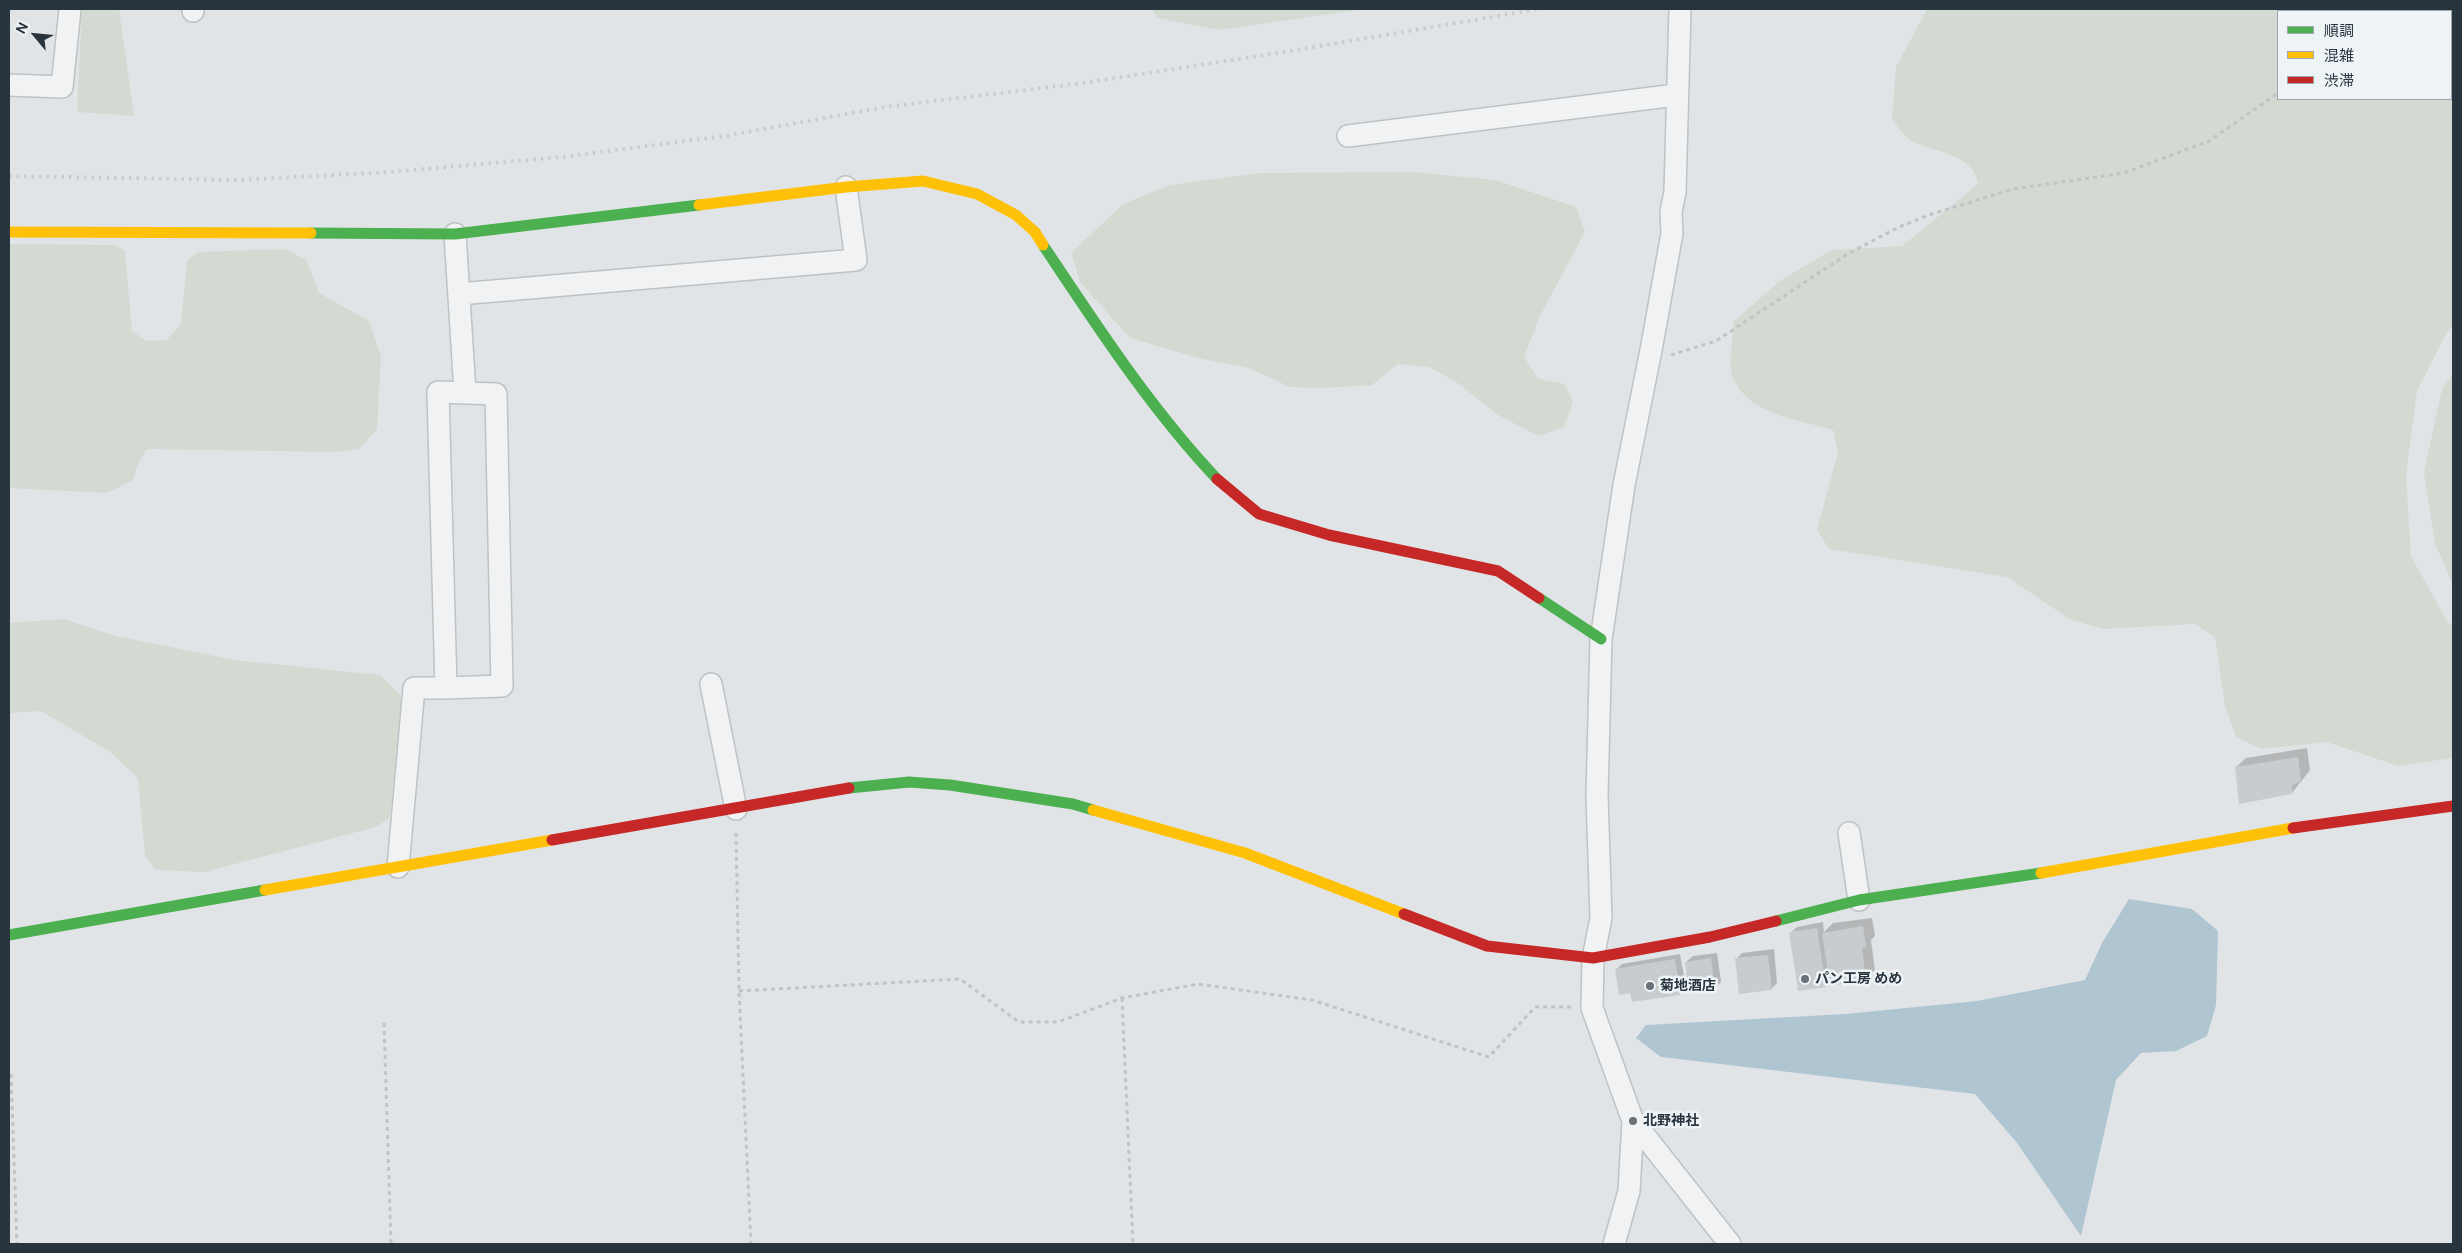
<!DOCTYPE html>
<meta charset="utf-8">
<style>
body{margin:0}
#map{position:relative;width:2462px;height:1253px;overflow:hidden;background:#e1e4e6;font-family:"DM Sans","Noto Sans JP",sans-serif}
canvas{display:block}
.frame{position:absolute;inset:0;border:10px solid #28353f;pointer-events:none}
.legend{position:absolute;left:2277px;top:10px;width:175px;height:90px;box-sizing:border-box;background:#eef3f6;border:1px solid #9fa7ad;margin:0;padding:6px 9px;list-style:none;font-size:15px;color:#28353f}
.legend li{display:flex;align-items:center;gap:10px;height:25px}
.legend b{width:25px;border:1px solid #9fa7ad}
.north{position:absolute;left:10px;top:10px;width:50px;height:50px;-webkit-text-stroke:4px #eef3f6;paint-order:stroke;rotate:298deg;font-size:14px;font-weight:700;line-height:20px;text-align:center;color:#28353f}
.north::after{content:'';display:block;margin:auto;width:18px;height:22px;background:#28353f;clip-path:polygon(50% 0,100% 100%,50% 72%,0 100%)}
</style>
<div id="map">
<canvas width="2462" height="1253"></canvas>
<div class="frame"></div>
<ul class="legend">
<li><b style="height:6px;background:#4caf50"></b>順調</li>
<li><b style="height:6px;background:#ffc107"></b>混雑</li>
<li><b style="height:6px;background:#c62828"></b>渋滞</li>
</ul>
<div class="north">N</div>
</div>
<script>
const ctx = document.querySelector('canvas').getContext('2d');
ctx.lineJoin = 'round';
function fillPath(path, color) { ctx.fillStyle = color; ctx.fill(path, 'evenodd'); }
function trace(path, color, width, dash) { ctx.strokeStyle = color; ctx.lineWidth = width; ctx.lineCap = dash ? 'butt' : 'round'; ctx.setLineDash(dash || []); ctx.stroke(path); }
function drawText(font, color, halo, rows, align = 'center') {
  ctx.font = font + ' "DM Sans","Noto Sans JP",sans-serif'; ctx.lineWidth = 5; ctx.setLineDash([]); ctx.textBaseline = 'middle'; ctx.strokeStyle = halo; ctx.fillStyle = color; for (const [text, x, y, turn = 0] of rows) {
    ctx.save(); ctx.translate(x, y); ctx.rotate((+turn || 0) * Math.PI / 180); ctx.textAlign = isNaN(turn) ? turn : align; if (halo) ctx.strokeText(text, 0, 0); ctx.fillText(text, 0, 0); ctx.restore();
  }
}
const green = new Path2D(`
 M82 9H119L134 116 77 112Z
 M1152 9H1364L1219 30 1158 18Z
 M1927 9H2369L2370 11H2278V99L2453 98V325L2446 334 2417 391 2406 475 2411 556 2446 619 2453 627V758L2398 766 2327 742 2261 749 2236 737 2225 706 2215 637 2195 624 2105 629 2071 620 2007 577 1829 549 1817 530 1838 452 1833 430C1797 419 1747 416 1732 375 1729 364 1733 334 1734 321L1781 280 1832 250 1902 246 1978 184C1974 154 1936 153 1914 142 1905 138 1898 127 1892 120L1896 67Z
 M1413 172 1495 180 1576 207 1585 232 1541 314 1524 357 1538 379 1565 384 1573 402 1564 427 1538 436 1498 415 1455 381 1429 367 1398 364 1372 385 1323 388 1290 387 1249 368 1202 359 1130 338 1080 282 1071 253 1123 204 1170 185 1259 173Z
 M9 244 114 245 125 251 132 331 146 341 167 340 181 323 187 261 198 252 285 249 307 261 319 293 369 321 381 357 377 429 359 449 336 452 147 449 137 466 133 480 107 493 9 488Z
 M2453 374V585L2435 544 2424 472 2442 389Z
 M64 619 116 636 234 660 380 675 402 697 390 817 376 827 204 872 156 870 145 856 138 778 109 751 41 711 9 713V623Z`);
const water = new Path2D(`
 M2129 899 2192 909 2218 931 2216 1005 2207 1036 2176 1051 2141 1053 2116 1080 2081 1236 2017 1143 1975 1094 1661 1057 1636 1038 1646 1025 1845 1014 1977 1001 2085 980 2102 943Z`);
const shadow = new Path2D(`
 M2307 748 2310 770 2292 793 2236 767 2246 758Z
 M1872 918 1875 936 1871 940 1875 970 1866 979 1831 981 1826 986 1790 933 1797 927 1823 922 1824 932 1833 923Z
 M1774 949 1777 983 1771 989 1736 959 1742 953Z
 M1717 953 1721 982 1714 989 1686 962 1693 956Z
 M1680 954 1686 987 1680 993 1631 991 1616 970 1622 964Z`);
const building = new Path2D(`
 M2298 757 2301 781 2292 785V794L2239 804 2235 767Z
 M1863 926 1866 947 1862 948 1866 981 1830 986 1822 933Z
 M1817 928 1826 987 1798 991 1789 932Z
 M1768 955 1772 990 1739 994 1735 958Z
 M1711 958 1715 990 1689 993 1685 962Z
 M1675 959 1680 995 1632 1002 1630 993 1619 995 1615 969Z`);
const path = new Path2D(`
 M2380 11 2383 9
 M1671 355 1716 341 1846 255 1897 228 1929 215 2013 189 2124 173 2209 141 2278 93
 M736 833 739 991 751 1244
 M739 991 960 979 1019 1022H1058L1122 998 1198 984 1312 1000 1489 1057 1535 1007H1571
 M1122 998 1133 1244
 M384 1023 391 1244
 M11 1074 17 1244`);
const street = new Path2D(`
 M193 9V11
 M9 85 62 87 70 9
 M1348 136 1676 95
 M455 234 465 392
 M459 294 856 260 846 187
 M711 684 736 809
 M1849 833 1859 900
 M398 867 414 688H446L438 392 496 394 502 686 446 688
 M1633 1121 1730 1244
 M1614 1244 1629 1191 1633 1121 1592 1008 1593 958 1601 918 1597 796 1601 639 1624 485 1652 345 1672 233 1671 212 1675 192 1680 9`);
const fast = new Path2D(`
 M311 233 455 234 699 205
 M1043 245C1097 326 1150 408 1217 479
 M1539 598 1601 639
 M849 788 909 782 950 785 1073 804 1093 810
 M1776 921 1859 900 2041 873
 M9 935 265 890`);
const slow = new Path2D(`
 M699 205 846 187 923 181 977 194 1016 215 1035 232 1043 245
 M9 232 311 233
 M1093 810 1245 853 1404 914
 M2041 873 2293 828
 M265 890 552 840`);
const jam = new Path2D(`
 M1217 479 1259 514 1329 535 1498 571 1539 598
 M2293 828 2453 806
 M552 840 849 788
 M1404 914 1487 946 1593 958 1710 937 1776 921`);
const rail = new Path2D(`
 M9 176 238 180 391 172 562 157 725 136 885 107 1083 83 1284 52 1539 9`);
const markers = [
 [1805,979,5,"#697279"],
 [1650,986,5,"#697279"],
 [1633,1121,5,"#697279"]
];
const poiNames = [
 ["パン工房 めめ",1815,979],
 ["菊地酒店",1660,986],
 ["北野神社",1643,1121]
];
fillPath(green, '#d3dad1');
fillPath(water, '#afc6d2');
fillPath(shadow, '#0003');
fillPath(building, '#c9ccce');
trace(street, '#bfc2c4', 24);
trace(path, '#c0c4c7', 3, [4, 4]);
trace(street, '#f1f2f3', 21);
trace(fast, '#4caf50', 11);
trace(slow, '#ffc107', 11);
trace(jam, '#c62828', 11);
trace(rail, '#caccce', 4, [2.5, 5]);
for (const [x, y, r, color] of markers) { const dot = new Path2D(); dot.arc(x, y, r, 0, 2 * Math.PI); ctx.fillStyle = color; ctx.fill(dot); trace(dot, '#eef3f6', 2); }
drawText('bold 14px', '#28353f', '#eef3f6', poiNames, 'left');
</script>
